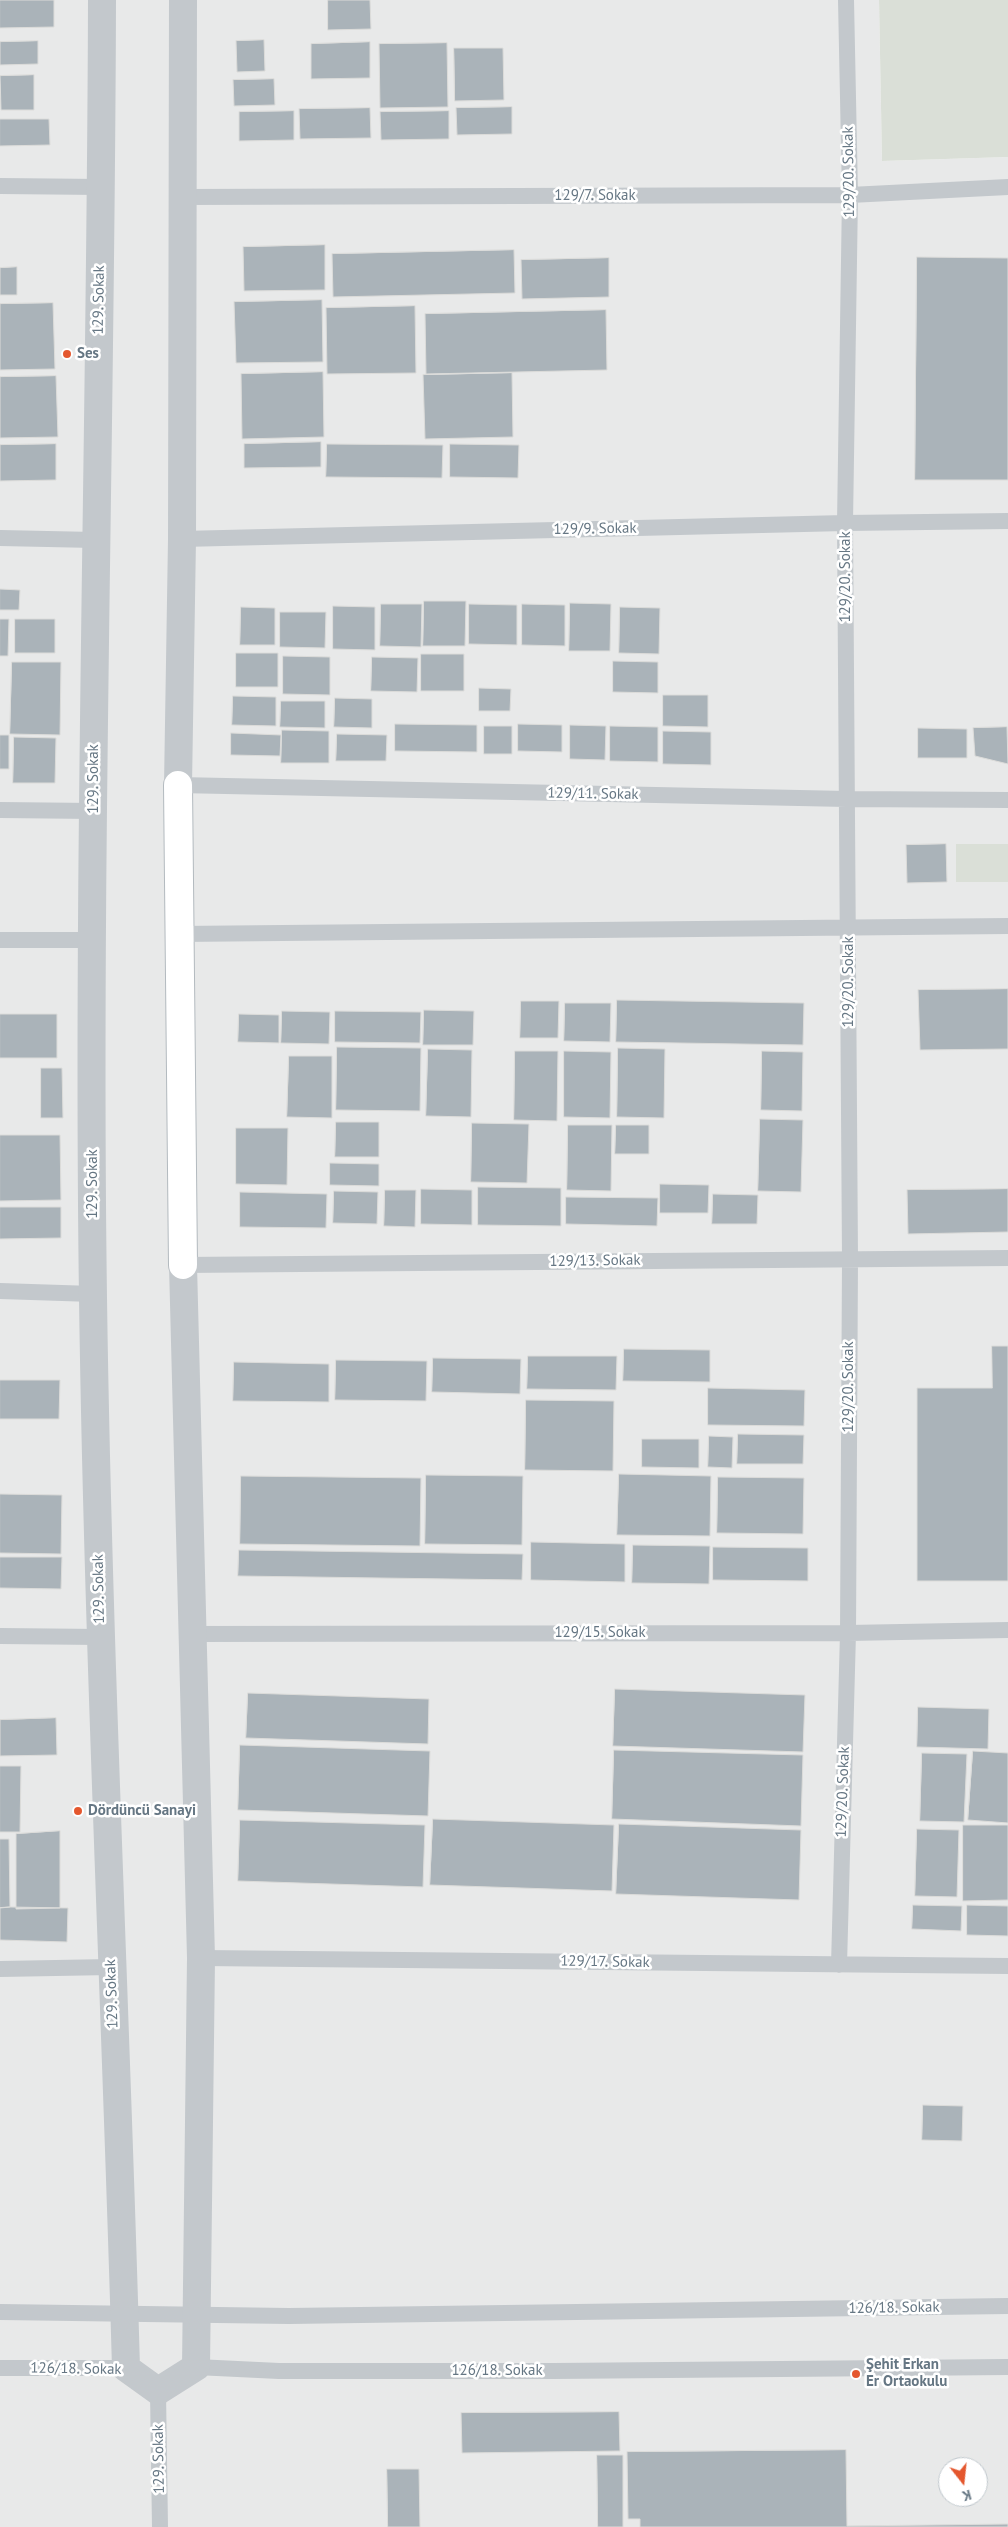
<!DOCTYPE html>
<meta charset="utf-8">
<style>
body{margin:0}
#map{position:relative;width:1008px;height:2527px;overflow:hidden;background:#fafaf8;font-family:"PT Sans",sans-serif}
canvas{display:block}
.north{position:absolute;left:938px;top:2457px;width:50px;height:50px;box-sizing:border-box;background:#fff;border:1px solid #c1c8cd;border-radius:50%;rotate:164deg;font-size:14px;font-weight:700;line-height:20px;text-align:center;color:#657683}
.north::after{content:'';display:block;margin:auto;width:18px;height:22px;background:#e4572e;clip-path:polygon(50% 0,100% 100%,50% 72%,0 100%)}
</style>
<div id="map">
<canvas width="1008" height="2527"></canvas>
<div class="north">K</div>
</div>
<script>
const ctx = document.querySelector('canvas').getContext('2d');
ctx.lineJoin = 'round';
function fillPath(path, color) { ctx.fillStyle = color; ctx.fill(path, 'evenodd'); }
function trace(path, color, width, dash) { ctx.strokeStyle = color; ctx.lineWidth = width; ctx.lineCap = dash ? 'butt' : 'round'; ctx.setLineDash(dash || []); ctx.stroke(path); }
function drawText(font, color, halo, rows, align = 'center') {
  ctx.font = font + ' "PT Sans",sans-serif'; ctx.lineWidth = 5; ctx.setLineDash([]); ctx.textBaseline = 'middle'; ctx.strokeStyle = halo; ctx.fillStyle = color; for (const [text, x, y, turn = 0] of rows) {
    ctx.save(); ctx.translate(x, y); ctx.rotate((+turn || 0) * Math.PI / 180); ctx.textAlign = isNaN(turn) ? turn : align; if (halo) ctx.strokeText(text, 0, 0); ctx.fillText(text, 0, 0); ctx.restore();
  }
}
const built = new Path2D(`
 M0 0H879L882 161 1008 157V2527H0ZM948 2467H978V2497H948Z`);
const green = new Path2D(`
 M879 0H1008V157L882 161Z
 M956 844H1008V882H956Z`);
const building = new Path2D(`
 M0 0H54V27L0 28Z
 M328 0H370L371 29 328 30Z
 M264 40 265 71 237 72 236 41Z
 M38 41V64L0 65V42Z
 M370 42V78L311 79V44Z
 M447 43 448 107 380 108 379 44Z
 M454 48H503L504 100 455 101Z
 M34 75V110H1L0 76Z
 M274 79 275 105 234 106 233 80Z
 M512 107V134L457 135 456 108Z
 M370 108 371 138 300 139 299 109Z
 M294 111V140L239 141V112Z
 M449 111V139L381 140 380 112Z
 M0 119H49L50 145 0 146Z
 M325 245V290L244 291 243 247Z
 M514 250 515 293 333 297 332 254Z
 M917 257 1008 258V480H915Z
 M609 258V297L522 299 521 260Z
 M17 267V295H0V268Z
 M322 300 323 362 236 363 234 302Z
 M53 303 55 369 0 370V304Z
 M415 306 416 373 327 374 326 308Z
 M606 310 607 370 426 374 425 314Z
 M323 372 324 437 242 439 241 374Z
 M512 373 513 437 425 439 423 375Z
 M56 376 58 437 0 438V377Z
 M321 442V467L244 468V444Z
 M56 444V480L0 481V445Z
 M327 444 443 445 442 478 326 477Z
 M450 444 519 445 518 478 450 477Z
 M0 589 20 590 19 610H0Z
 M424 601H466L465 646H423Z
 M570 603 611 604 610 651H569Z
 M381 604H422L421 647 380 646Z
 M469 604 517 605V645L469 644Z
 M522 604 565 605V646L522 645Z
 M333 606 375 607V650L333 649Z
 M241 607 275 608V645H240Z
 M620 607 660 608 659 654 619 653Z
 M280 612H326L325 648 280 647Z
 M0 619H9L8 656H0Z
 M15 619H55V653H15Z
 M236 653H278V687H236Z
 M421 654H464V691H421Z
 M283 656 330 657V695L283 694Z
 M372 657 418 658 417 692 371 691Z
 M613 661 658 662V693L613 692Z
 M12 662H61L60 735 10 734Z
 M479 688 511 689 510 711H479Z
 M663 695H708V727L663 726Z
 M233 696 276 697V726L232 725Z
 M335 698 372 699V728L334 727Z
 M281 701H325V728L280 727Z
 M395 724 477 725V752L395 751Z
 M518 724 562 725V752L518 751Z
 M570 725 606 726 605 760 570 759Z
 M484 726H512V754H484Z
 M610 726 658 727V762L610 761Z
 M1007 727 1008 764 975 756 973 728Z
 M918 728 967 729V758H918Z
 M282 730 329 731V763H281Z
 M663 731 711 732V765L663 764Z
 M231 733 281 735 280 756 231 755Z
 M337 734 387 735 386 761H336Z
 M0 735H9V769H0Z
 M14 737 56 738 55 783H13Z
 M946 844 947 882 907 883 906 845Z
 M1008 989V1049L920 1050 918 990Z
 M617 1000 804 1003 803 1045 616 1042Z
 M521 1001H559L558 1038H520Z
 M565 1003H611L610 1042 564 1041Z
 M424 1010 474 1011 473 1045H423Z
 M282 1011 330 1012 329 1044 281 1043Z
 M335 1011 421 1012 420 1043 335 1042Z
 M0 1014H57V1058H0Z
 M239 1014 279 1015V1043L238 1042Z
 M337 1047 421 1048 420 1111 336 1110Z
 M618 1048 665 1049 664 1118 617 1117Z
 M428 1049 472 1050 471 1117 426 1116Z
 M515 1051H558L557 1121 514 1120Z
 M564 1051 611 1052 610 1118 564 1117Z
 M762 1051 803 1052 802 1111 761 1110Z
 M289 1056H332V1118L287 1117Z
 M41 1068H62L63 1118H41Z
 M760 1119 803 1120 801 1192 758 1191Z
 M336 1122H379V1157H335Z
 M472 1123 529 1124 527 1183 471 1182Z
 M568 1125H612L611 1191 567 1190Z
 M616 1125H649V1154H615Z
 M236 1128H288L287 1185 236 1184Z
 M0 1135H60L61 1200 0 1201Z
 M330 1163 379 1164V1186L330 1185Z
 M660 1184 709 1185 708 1213H660Z
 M478 1187 561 1188V1226L478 1225Z
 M421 1189 472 1190V1225L421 1224Z
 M1008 1189V1232L908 1234 907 1190Z
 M385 1190H416L415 1227 384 1226Z
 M334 1191 378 1192 377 1224 333 1223Z
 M240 1192 327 1194 326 1228 240 1227Z
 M713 1194 758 1195 757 1224H712Z
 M566 1197 658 1198 657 1226 566 1224Z
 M0 1207H61V1238L0 1239Z
 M992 1346H1008V1581H917V1388H992Z
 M624 1349 710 1350V1382L623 1381Z
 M528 1356H617L616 1390 527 1389Z
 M433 1358 521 1359 520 1394 432 1392Z
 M336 1360 427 1361 426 1401 335 1400Z
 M234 1362 329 1364V1402L233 1401Z
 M0 1380H60L59 1419H0Z
 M708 1388 805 1390 804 1426 708 1425Z
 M526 1400 614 1401 613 1471 525 1470Z
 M738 1434 804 1435 803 1464H737Z
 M709 1436 733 1437 732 1468 708 1467Z
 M642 1439H699V1468L642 1467Z
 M619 1474 711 1476 710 1536 617 1535Z
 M426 1475 523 1476 522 1545 425 1544Z
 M241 1476 421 1478 420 1546 240 1544Z
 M718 1477 804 1478 803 1534 717 1533Z
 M0 1494 62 1495 61 1554 0 1553Z
 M531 1542 625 1544V1582L531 1580Z
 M633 1545 710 1546 709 1584 632 1583Z
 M713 1547 808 1548V1581L713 1580Z
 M239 1550 523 1554 522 1580 238 1576Z
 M0 1557H62L61 1589 0 1588Z
 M615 1689 805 1695 803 1752 613 1746Z
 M248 1693 429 1699 428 1744 246 1738Z
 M918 1707 989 1709 988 1749 917 1747Z
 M56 1718 57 1755 0 1756V1720Z
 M240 1745 430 1751 428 1816 238 1810Z
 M614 1750 803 1755 801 1826 612 1819Z
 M973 1751 1008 1753V1823L968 1820Z
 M922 1753 967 1754 964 1822 920 1821Z
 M0 1766H21L20 1832H0Z
 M433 1819 614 1825 612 1891 430 1885Z
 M240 1820 425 1825 423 1887 238 1881Z
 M619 1824 801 1830 799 1900 616 1894Z
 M963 1825H1008V1900L963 1901Z
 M917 1829 959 1830 957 1897 915 1896Z
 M60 1831V1908L16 1909V1834Z
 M0 1839H9L10 1907 0 1908Z
 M913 1905 962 1906 961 1931 912 1929Z
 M967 1905 1008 1906V1936L967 1935Z
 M10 1907 68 1908 67 1942 0 1940V1908Z
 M923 2105 963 2106 962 2141 922 2140Z
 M619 2412 620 2451 462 2453 461 2413Z
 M846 2450 847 2526 1008 2524V2527H640V2519H628L627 2452Z
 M597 2455H623V2527H598Z
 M387 2469H419L420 2527H388Z`);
const lane = new Path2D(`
 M0 186 101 187
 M182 197 850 195 1008 187
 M0 538 95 540
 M182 539 845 523 1008 521
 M178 785 847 799 1008 800
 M0 810 94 811
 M179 934 1008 926
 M0 940H93
 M183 1265 1008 1258
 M0 1291 93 1294
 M192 1634 848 1633 1008 1630
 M0 1636 100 1637
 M201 1958 1008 1966
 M839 1965 848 1633 850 1259 845 523 850 195 846 0
 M0 1969 111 1967
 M0 2312 289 2316 1008 2306
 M196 2367 279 2371H554L1008 2367
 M0 2368H126
 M158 2391 160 2527`);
const street = new Path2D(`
 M102 0C101 432 87 865 93 1298 98 1655 116 2011 126 2368L158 2391 196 2367 201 1958 183 1265
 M178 785 182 539 183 0`);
const secondary = new Path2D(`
 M178 785 183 1265`);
const markers = [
 [67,354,5,"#e4572e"],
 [78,1811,5,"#e4572e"],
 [856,2374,5,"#e4572e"]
];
const streetNames = [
 ["129/20. Sokak",849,172,-91],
 ["129/7. Sokak",595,196],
 ["129. Sokak",99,300,-89],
 ["129/9. Sokak",595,529,-1],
 ["129/20. Sokak",846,577,-90],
 ["129. Sokak",94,779,-90],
 ["129/11. Sokak",593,794,1],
 ["129/20. Sokak",849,982,-90],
 ["129. Sokak",93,1184,-90],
 ["129/13. Sokak",595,1261,-1],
 ["129/20. Sokak",849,1387,-90],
 ["129. Sokak",99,1589,-91],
 ["129/15. Sokak",600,1633],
 ["129/20. Sokak",843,1792,-88],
 ["129/17. Sokak",605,1962,1],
 ["129. Sokak",112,1994,-92],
 ["126/18. Sokak",894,2308,-1],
 ["126/18. Sokak",76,2369,1],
 ["126/18. Sokak",497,2371],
 ["129. Sokak",159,2459,-91]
];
const poiNames = [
 ["Ses",77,354],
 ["Dördüncü Sanayi",88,1811],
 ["Şehit Erkan",866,2365],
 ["Er Ortaokulu",866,2382]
];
fillPath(built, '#e8e9e9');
fillPath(green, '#dadfd7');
fillPath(building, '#aab3b9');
trace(building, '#dcdcda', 1);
trace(secondary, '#b3babf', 30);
trace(lane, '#c3c8cc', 16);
trace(street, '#c3c8cc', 28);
trace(secondary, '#fff', 28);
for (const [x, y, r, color] of markers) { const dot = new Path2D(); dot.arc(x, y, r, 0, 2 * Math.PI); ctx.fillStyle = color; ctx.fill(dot); trace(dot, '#fff', 2); }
drawText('15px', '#657683', '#fff', streetNames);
drawText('bold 15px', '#657683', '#fff', poiNames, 'left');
</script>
